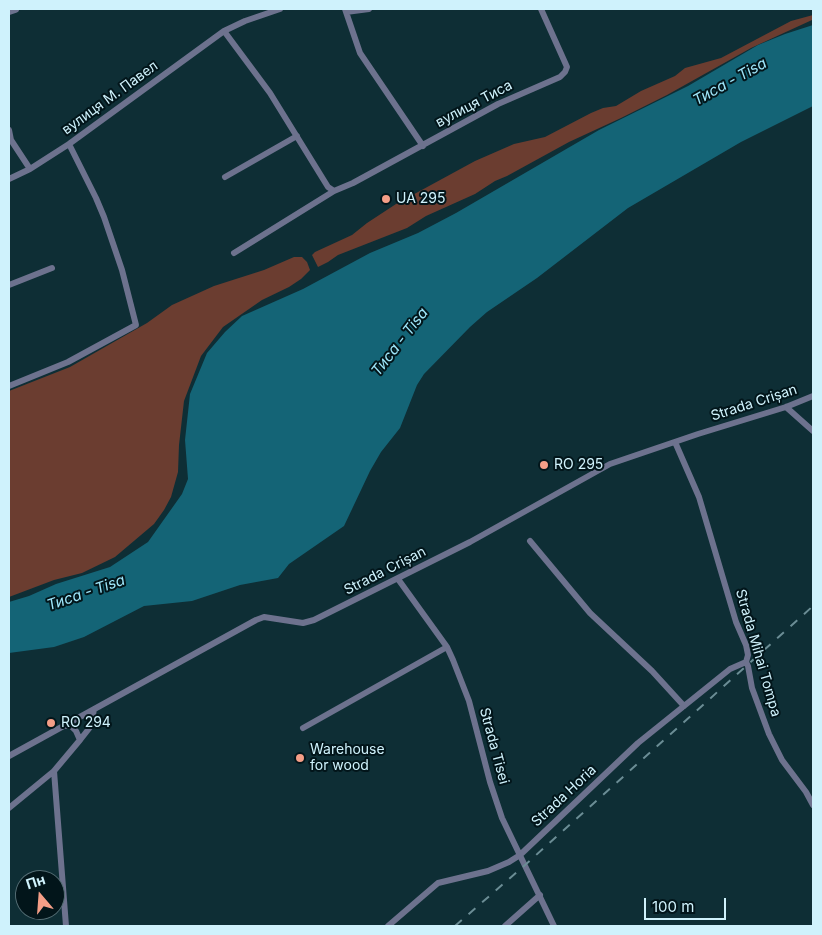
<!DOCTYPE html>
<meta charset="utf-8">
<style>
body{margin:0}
#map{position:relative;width:822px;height:935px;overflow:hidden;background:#0e2e35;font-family:Inter,sans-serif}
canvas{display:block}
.frame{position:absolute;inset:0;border:10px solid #cff2fc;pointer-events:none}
.north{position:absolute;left:15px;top:870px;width:50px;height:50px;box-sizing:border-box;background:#02151a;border:1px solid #546d74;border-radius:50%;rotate:342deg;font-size:14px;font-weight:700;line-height:20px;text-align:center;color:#cff2fc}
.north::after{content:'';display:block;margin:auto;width:18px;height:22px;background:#f49e87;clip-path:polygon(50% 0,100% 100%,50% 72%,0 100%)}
.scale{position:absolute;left:644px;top:898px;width:82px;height:22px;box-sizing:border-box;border:2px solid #cff2fc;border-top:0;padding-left:6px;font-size:15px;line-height:18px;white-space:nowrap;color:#cff2fc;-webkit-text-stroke:4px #02151a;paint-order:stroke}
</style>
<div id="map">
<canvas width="822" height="935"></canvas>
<div class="frame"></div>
<div class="north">Пн</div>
<div class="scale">100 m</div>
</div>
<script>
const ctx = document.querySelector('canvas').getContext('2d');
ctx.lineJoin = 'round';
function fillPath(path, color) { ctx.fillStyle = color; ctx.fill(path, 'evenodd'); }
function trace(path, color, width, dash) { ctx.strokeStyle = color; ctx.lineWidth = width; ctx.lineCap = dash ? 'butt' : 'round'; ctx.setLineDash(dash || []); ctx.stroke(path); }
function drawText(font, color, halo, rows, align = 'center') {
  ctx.font = font + ' Inter,sans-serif'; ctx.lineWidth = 4; ctx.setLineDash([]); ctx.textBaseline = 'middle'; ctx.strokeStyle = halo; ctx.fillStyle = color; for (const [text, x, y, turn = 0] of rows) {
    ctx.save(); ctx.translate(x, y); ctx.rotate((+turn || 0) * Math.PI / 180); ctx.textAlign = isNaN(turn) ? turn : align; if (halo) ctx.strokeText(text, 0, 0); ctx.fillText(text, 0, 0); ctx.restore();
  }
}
const green = new Path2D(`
 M813 15 812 20 751 48 667 95 621 118 569 142 507 176 495 181 475 194 426 216 407 228 338 255 328 262 318 267 312 255 315 252 352 235 367 223 396 204 475 161 514 144 545 137 591 113 603 108 616 106 641 91 675 76 685 68 721 58 791 21Z
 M294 257H302L307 262 310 270 301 279 289 287 262 300 223 327 201 356 184 401 179 445 178 472 171 497 164 510 154 524 115 557 82 573 54 580 9 597V391L70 367 147 323 172 305 214 286 264 270Z`);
const water = new Path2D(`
 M813 25V106L741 142 628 208 537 278 487 312 470 327 424 374 417 385 400 428 381 452 370 471 344 526 289 564 278 578 240 585 192 601 144 606 84 637 54 647 9 653V602L29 596 56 584 110 567 148 542 182 494 188 479 185 440 190 394 207 353 225 332 242 316 303 289 370 253 418 233 456 213 599 130 688 86 758 45 785 34Z`);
const minor = new Path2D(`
 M345 9 360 53 423 146
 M346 12 369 9
 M224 31 270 93 328 187 334 191
 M9 130 11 140 30 169
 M225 177 297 136
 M9 179 30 169 69 144 224 31 245 21 280 9
 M234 253 334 191 353 183 498 104 560 77 565 72 567 67 541 9
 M9 285 52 268
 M9 386 68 362 136 325 122 270 104 217 96 198 69 144
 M786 407 813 431
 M675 442 699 497 736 622 746 645 748 655 746 662 748 666 752 688 769 734 782 760 806 792 813 805
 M530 541 590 613 652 671 684 706
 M398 579 447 647 453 660 469 701 490 782 502 818 554 926
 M63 726H71L76 731 80 740
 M303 728 447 647
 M9 756 256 620 264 617 303 623 314 620 470 542 610 464 698 434 786 407 813 396
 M54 771 66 926
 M9 808 54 771 80 740 91 726 94 709
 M388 926 438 883 488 871 509 862 520 855 638 743 730 669 746 662
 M505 926 540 895`);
const tertiary = new Path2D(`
 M9 11 15 9`);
const rail = new Path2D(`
 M455 926 525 865 813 606`);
const markers = [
 [386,199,5,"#f49e87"],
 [544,465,5,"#f49e87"],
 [51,723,5,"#f49e87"],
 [300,758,5,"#f49e87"]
];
const streetNames = [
 ["вулиця М. Павел",110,98,-36],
 ["вулиця Тиса",474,104,-28],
 ["Strada Crișan",754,403,-18],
 ["Strada Crișan",385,571,-27],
 ["Strada Mihai Tompa",758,653,74],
 ["Strada Tisei",494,746,75],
 ["Strada Horia",564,796,-43]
];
const poiNames = [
 ["UA 295",396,199],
 ["RO 295",554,465],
 ["RO 294",61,723],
 ["Warehouse",310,750],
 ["for wood",310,766]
];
const waterNames = [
 ["Тиса - Tisa",730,82,-29],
 ["Тиса - Tisa",400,342,-52],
 ["Тиса - Tisa",86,593,-19]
];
fillPath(green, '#6b3d30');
fillPath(water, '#146476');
trace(minor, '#6d728e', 6);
trace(tertiary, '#6d728e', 8);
trace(rail, '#6b8d95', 2, [9, 9]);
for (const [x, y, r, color] of markers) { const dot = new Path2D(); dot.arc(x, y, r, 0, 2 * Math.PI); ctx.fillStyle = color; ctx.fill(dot); trace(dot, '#02151a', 2); }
drawText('14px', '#cff2fc', '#02151a', streetNames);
drawText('14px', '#cff2fc', '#02151a', poiNames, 'left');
drawText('italic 15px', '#9ee5f9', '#02151a', waterNames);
</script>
